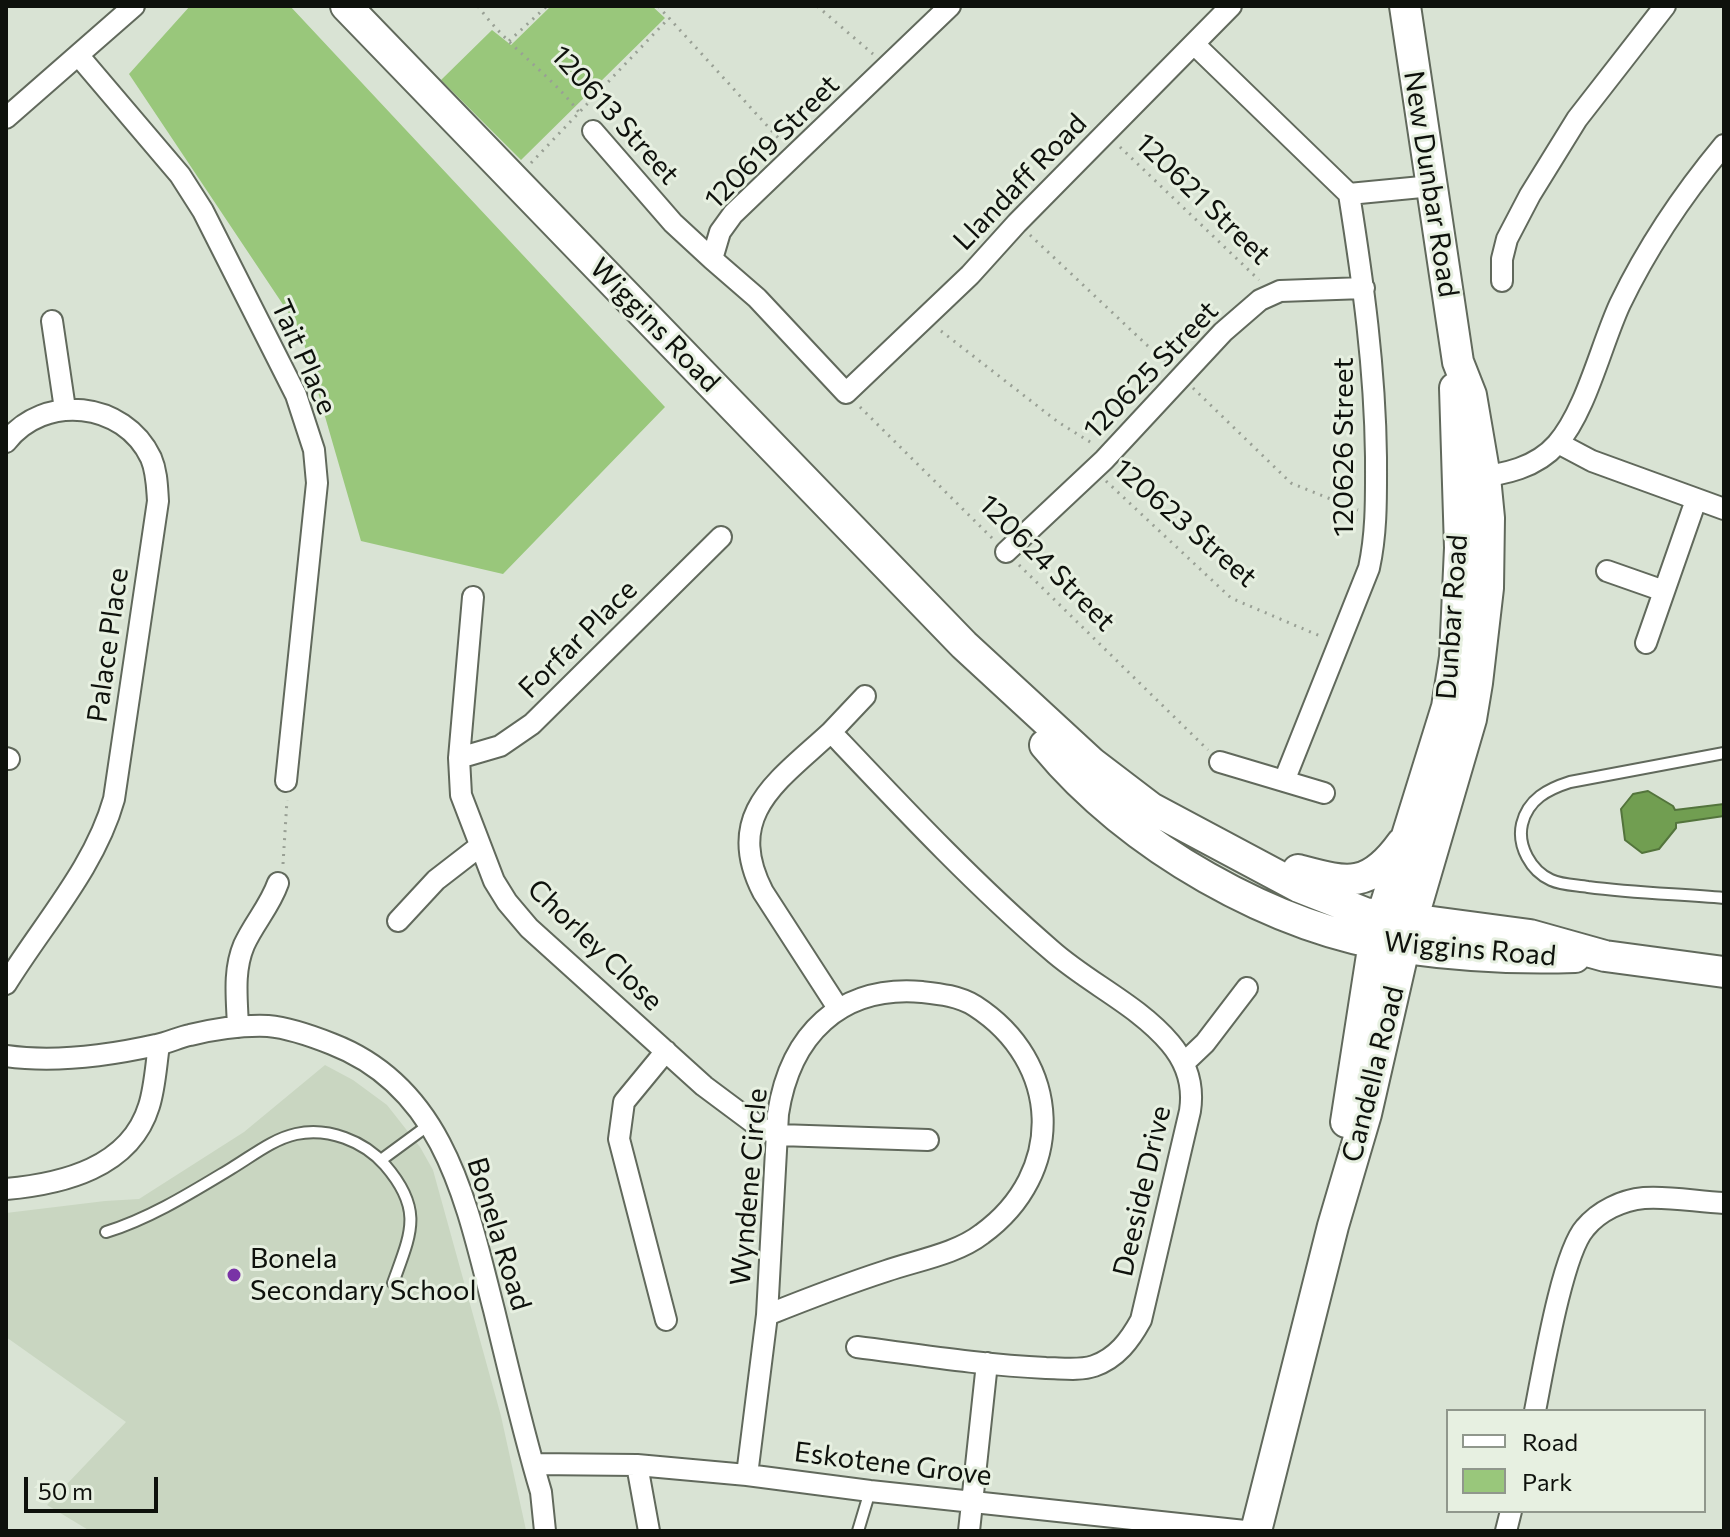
<!DOCTYPE html>
<style>
body{margin:0}
#map{position:relative;width:1730px;height:1537px;overflow:hidden;background:#d9e3d4;font-family:Commissioner,sans-serif}
canvas{display:block}
.frame{position:absolute;inset:0;border:8px solid #0e110c;pointer-events:none}
.legend{position:absolute;left:1446px;top:1409px;width:260px;height:104px;box-sizing:border-box;background:#e7f0e1;border:2px solid #90978c;margin:0;padding:10px 14px;list-style:none;font-size:24px;color:#0e110c}
.legend li{display:flex;align-items:center;gap:16px;height:40px}
.legend b{width:40px;border:2px solid #90978c}
.scale{position:absolute;left:24px;top:1477px;width:134px;height:36px;box-sizing:border-box;border:4px solid #0e110c;border-top:0;padding-left:10px;font-size:24px;line-height:28px;white-space:nowrap;color:#0e110c;-webkit-text-stroke:6px #e7f0e1;paint-order:stroke}
</style>
<div id="map">
<canvas width="1730" height="1537"></canvas>
<div class="frame"></div>
<ul class="legend">
<li><b style="height:10px;background:#fff"></b>Road</li>
<li><b style="height:22px;background:#99c77b"></b>Park</li>
</ul>
<div class="scale">50 m</div>
</div>
<script>
const ctx = document.querySelector('canvas').getContext('2d');
ctx.lineJoin = 'round';
function fillPath(path, color) { ctx.fillStyle = color; ctx.fill(path, 'evenodd'); }
function trace(path, color, width, dash) { ctx.strokeStyle = color; ctx.lineWidth = width; ctx.lineCap = dash ? 'butt' : 'round'; ctx.setLineDash(dash || []); ctx.stroke(path); }
function drawText(font, color, halo, rows, align = 'center') {
  ctx.font = font + ' Commissioner,sans-serif'; ctx.lineWidth = 6; ctx.setLineDash([]); ctx.textBaseline = 'middle'; ctx.strokeStyle = halo; ctx.fillStyle = color; for (const [text, x, y, turn = 0] of rows) {
    ctx.save(); ctx.translate(x, y); ctx.rotate((+turn || 0) * Math.PI / 180); ctx.textAlign = isNaN(turn) ? turn : align; if (halo) ctx.strokeText(text, 0, 0); ctx.fillText(text, 0, 0); ctx.restore();
  }
}
const built = new Path2D(`
 M325 1065 353 1080 387 1105 420 1147 433 1170 501 1416 526 1530 90 1531 47 1505 126 1422 6 1337V1213L105 1201 139 1199 244 1132Z`);
const green = new Path2D(`
 M190 6H290L665 407 503 574 361 541 300 330 129 74Z
 M551 6H652L665 18 521 160 441 80 492 30 511 45Z`);
const water = new Path2D(`
 M1648 791 1673 806 1675 810 1724 804V816L1676 823V828L1659 849 1642 853 1625 840 1621 809 1633 794Z`);
const path = new Path2D(`
 M478 6C507 47 551 74 581 115
 M658 6 782 142
 M817 6 873 54
 M509 41 547 6
 M1120 147 1259 280
 M531 163 669 18
 M1030 235 1167 364
 M941 331 1058 422 1095 445
 M1193 388 1291 483 1358 510
 M860 407 994 540
 M1106 481 1231 598 1320 636
 M1019 565 1208 750
 M283 864 287 800`);
const lane = new Path2D(`
 M1724 753 1570 782C1548 789 1528 799 1522 824 1517 846 1531 871 1551 880 1562 885 1576 885 1588 887 1633 893 1679 894 1724 898
 M381 1160 430 1124
 M106 1232C151 1218 192 1192 232 1168 252 1156 273 1139 296 1134 328 1127 364 1141 385 1165 424 1210 411 1233 393 1283
 M858 1531 870 1491`);
const street = new Path2D(`
 M950 6 733 214 720 232 712 259 757 298 846 393 970 275 1017 223 1231 6
 M1194 44 1349 194 1432 186
 M78 55 180 175 203 211 296 395 314 450 317 483 286 781
 M6 118 134 6
 M593 131 673 223 712 259
 M1502 281V259L1507 239 1530 195 1577 119 1665 6
 M52 321 65 409
 M6 442C44 393 124 401 151 458 157 472 157 487 158 501L114 799C95 867 43 924 6 984
 M1558 443 1592 461 1724 509
 M1474 478C1505 474 1536 468 1557 444 1586 411 1601 345 1620 304 1647 248 1684 193 1724 145
 M1006 552 1104 460 1223 332 1260 300 1280 291 1364 288
 M1607 571 1664 591
 M473 597 459 758 461 795 494 881 507 902 529 928 704 1086 759 1127 779 1135 928 1140
 M1646 643 1696 500
 M831 732 865 696
 M6 758 9 759
 M459 758 500 746 532 724 721 537
 M1220 762 1324 793
 M1284 781 1369 568C1377 531 1376 495 1376 457 1375 368 1363 282 1349 194
 M398 921 436 880 480 846
 M838 1008 763 892C723 814 778 781 831 732 902 807 973 883 1051 950 1088 983 1138 1005 1170 1043 1187 1063 1194 1085 1190 1111L1141 1320C1130 1340 1117 1358 1094 1366 1079 1371 1061 1368 1046 1368 982 1365 919 1355 857 1347
 M238 1027C237 999 233 971 244 945 254 923 270 906 278 883
 M6 1056C56 1063 107 1056 156 1045 168 1043 179 1037 190 1035 215 1029 243 1025 268 1026 290 1028 312 1036 332 1044 446 1088 467 1206 494 1310 509 1371 523 1432 541 1492L545 1531
 M1184 1063 1205 1043 1247 988
 M6 1189C62 1184 130 1168 149 1106 155 1087 156 1065 159 1045
 M666 1320 619 1139 624 1102 666 1051
 M1535 1411C1543 1371 1562 1254 1585 1228 1599 1211 1622 1200 1644 1198 1670 1196 1698 1202 1724 1203
 M533 1464 637 1465 747 1475 870 1491 1245 1531
 M637 1465 649 1531
 M747 1475 767 1315 778 1114C790 1035 840 985 922 992 940 994 959 996 975 1006 1062 1062 1066 1173 982 1234 956 1254 918 1260 886 1271 846 1284 807 1299 767 1315
 M969 1531 987 1363
 M1506 1531 1511 1511`);
const secondary = new Path2D(`
 M346 6 964 645 1092 763 1151 808 1299 887 1365 913 1530 935 1605 956 1724 972
 M1045 745C1128 846 1274 930 1404 948 1461 956 1518 959 1575 957
 M1298 870C1347 883 1368 890 1402 843
 M1346 1122 1374 942 1447 707 1455 657 1460 548 1455 388
 M1256 1531 1333 1226 1366 1114 1404 948 1471 719 1477 683 1488 588 1489 518 1485 477 1471 395 1458 362 1405 6`);
const markers = [
 [234,1275,8,"#7933a6"]
];
const streetNames = [
 ["120613 Street",615,115,48],
 ["120619 Street",772,142,-45],
 ["Llandaff Road",1020,182,-46],
 ["New Dunbar Road",1431,184,81],
 ["120621 Street",1203,199,44],
 ["Wiggins Road",655,325,46],
 ["Tait Place",304,357,66],
 ["120625 Street",1151,370,-46],
 ["120626 Street",1344,447,-90],
 ["120623 Street",1185,523,41],
 ["120624 Street",1047,563,45],
 ["Dunbar Road",1452,617,-86],
 ["Forfar Place",578,639,-45],
 ["Palace Place",108,645,-82],
 ["Chorley Close",595,945,44],
 ["Wiggins Road",1470,949,5],
 ["Candella Road",1373,1074,-76],
 ["Wyndene Circle",749,1187,-85],
 ["Deeside Drive",1142,1191,-77],
 ["Bonela Road",499,1234,73],
 ["Eskotene Grove",893,1464,7]
];
const poiNames = [
 ["Bonela",250,1259],
 ["Secondary School",250,1291]
];
fillPath(built, '#c9d6c1');
fillPath(green, '#99c77b');
fillPath(water, '#719e51');
trace(water, '#53743c', 2);
trace(lane, '#61695c', 14);
trace(street, '#61695c', 24);
trace(secondary, '#61695c', 34);
trace(path, '#99a095', 3, [2, 6]);
trace(lane, '#fff', 10);
trace(street, '#fff', 20);
trace(secondary, '#fff', 30);
for (const [x, y, r, color] of markers) { const dot = new Path2D(); dot.arc(x, y, r, 0, 2 * Math.PI); ctx.fillStyle = color; ctx.fill(dot); trace(dot, '#e7f0e1', 3); }
drawText('28px', '#0e110c', '#e7f0e1', streetNames);
drawText('28px', '#0e110c', '#e7f0e1', poiNames, 'left');
</script>
